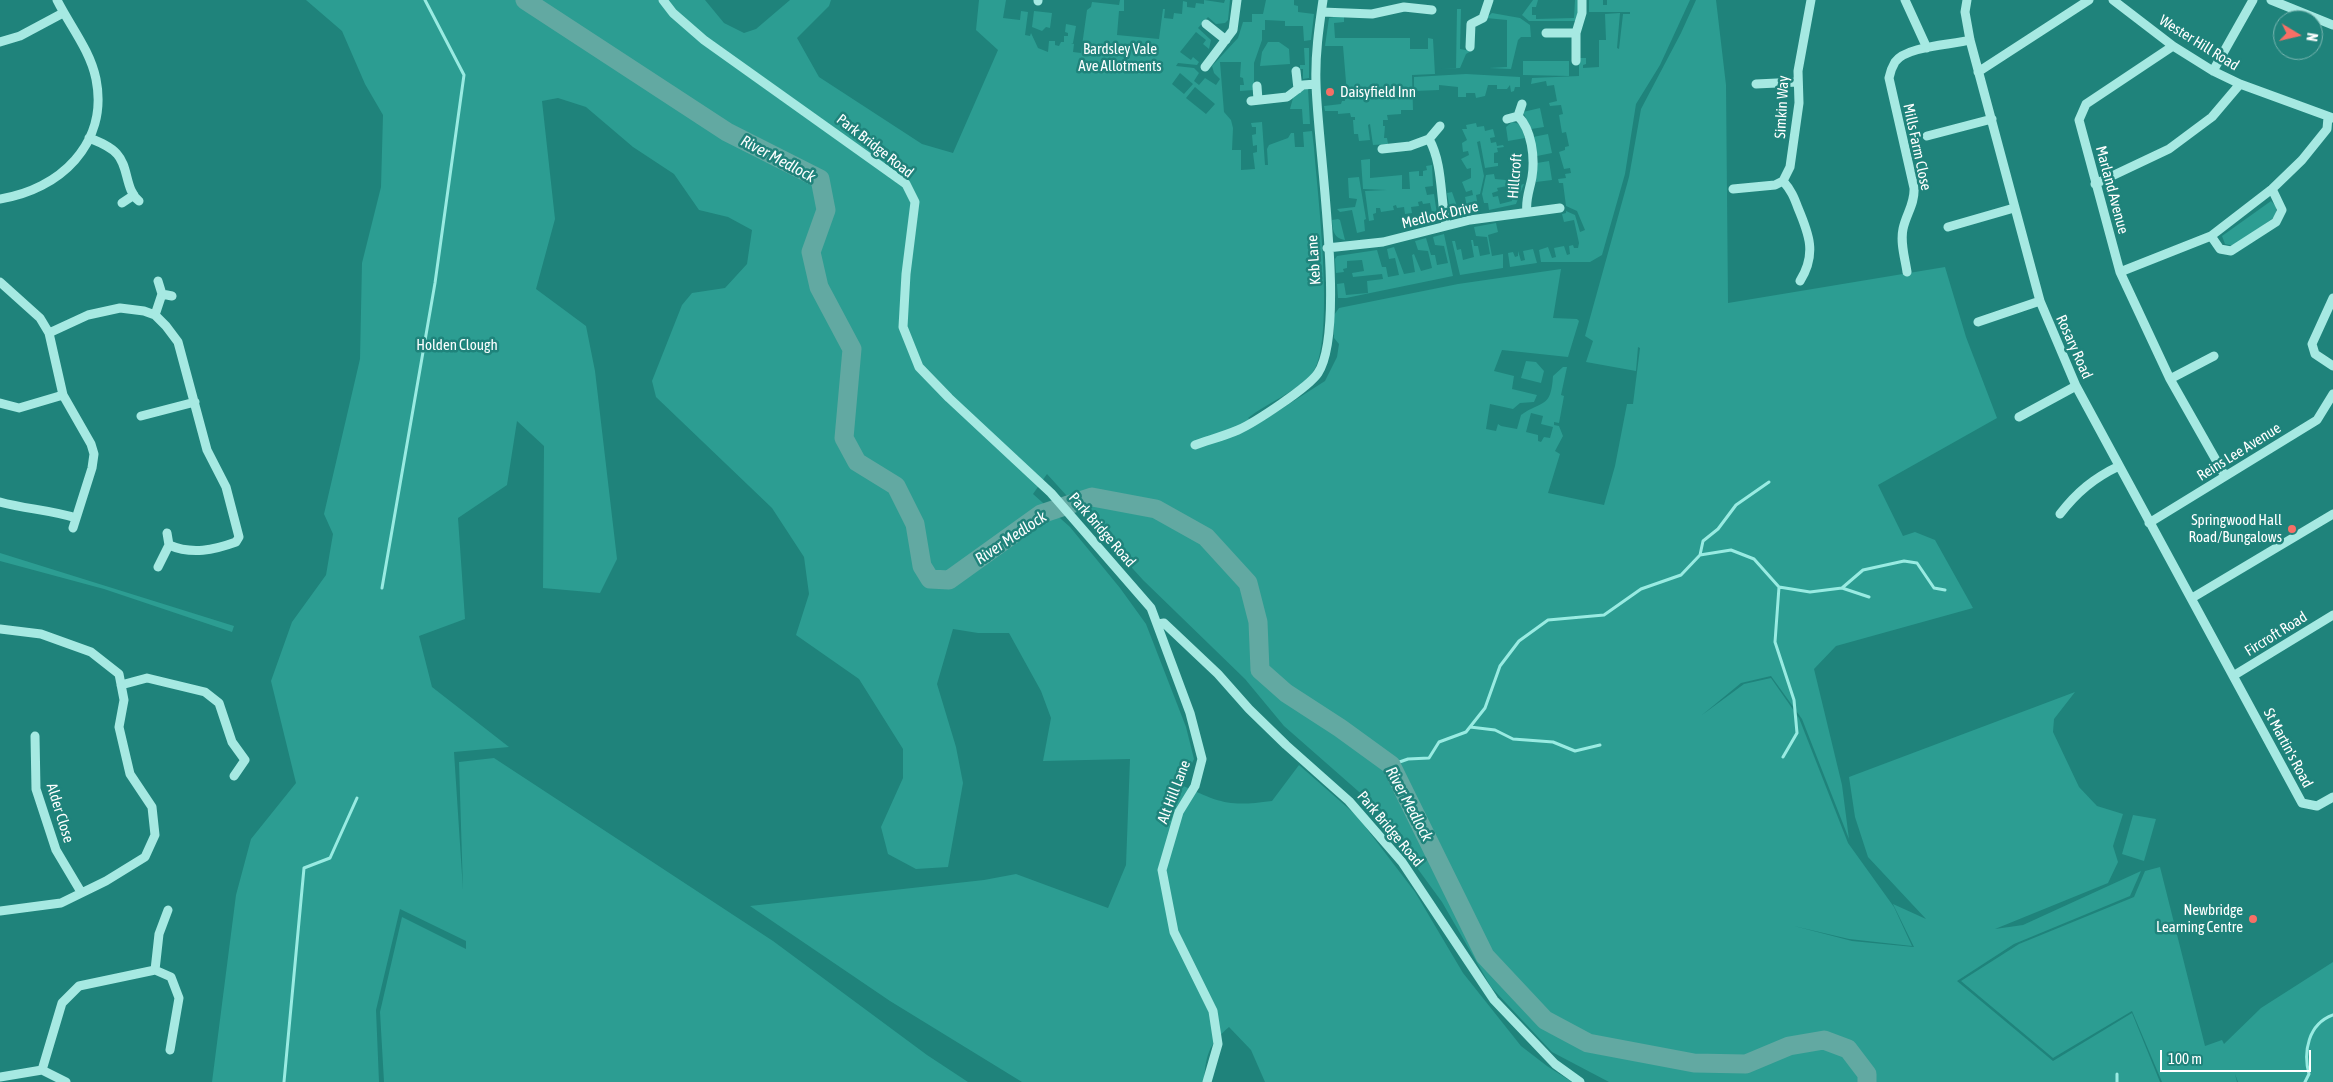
<!DOCTYPE html>
<style>
body{margin:0}
#map{position:relative;width:2333px;height:1082px;overflow:hidden;background:#1f837b;font-family:"Asap Condensed",sans-serif}
canvas{display:block}
.north{position:absolute;left:2273px;top:10px;width:50px;height:50px;box-sizing:border-box;background:#1f837b;border:1px solid #79b5b0;border-radius:50%;rotate:99deg;font-size:14px;font-weight:700;line-height:20px;text-align:center;color:#fff}
.north::after{content:'';display:block;margin:auto;width:18px;height:22px;background:#f76f66;clip-path:polygon(50% 0,100% 100%,50% 72%,0 100%)}
.scale{position:absolute;left:2160px;top:1050px;width:151px;height:22px;box-sizing:border-box;border:2px solid #fff;border-top:0;padding-left:6px;font-size:15px;line-height:18px;white-space:nowrap;color:#fff;-webkit-text-stroke:4px #1f837b;paint-order:stroke}
</style>
<div id="map">
<canvas width="2333" height="1082"></canvas>
<div class="north">N</div>
<div class="scale">100 m</div>
</div>
<script>
const ctx = document.querySelector('canvas').getContext('2d');
ctx.lineJoin = 'round';
function fillPath(path, color) { ctx.fillStyle = color; ctx.fill(path, 'evenodd'); }
function trace(path, color, width, dash) { ctx.strokeStyle = color; ctx.lineWidth = width; ctx.lineCap = dash ? 'butt' : 'round'; ctx.setLineDash(dash || []); ctx.stroke(path); }
function drawText(font, color, halo, rows, align = 'center') {
  ctx.font = font + ' "Asap Condensed",sans-serif'; ctx.lineWidth = 5; ctx.setLineDash([]); ctx.textBaseline = 'middle'; ctx.strokeStyle = halo; ctx.fillStyle = color; for (const [text, x, y, turn = 0] of rows) {
    ctx.save(); ctx.translate(x, y); ctx.rotate((+turn || 0) * Math.PI / 180); ctx.textAlign = isNaN(turn) ? turn : align; if (halo) ctx.strokeText(text, 0, 0); ctx.fillText(text, 0, 0); ctx.restore();
  }
}
const green = new Path2D(`
 M306 0H705L724 23 744 33 756 29 790 0H831L829 6 797 38 819 77 922 144 953 153 998 50 976 30 979 0H1006L1003 18 1020 20 1021 11 1028 12 1025 35 1030 36 1031 33 1038 48 1048 52 1049 41H1055V45L1059 46 1061 42H1064V36H1068V33L1065 32 1066 24 1076 26 1073 43H1071L1074 44 1073 52 1081 53 1087 10 1091 7 1092 2 1119 5 1120 0H1124V11H1119L1117 35 1159 39 1163 9H1165L1164 18 1173 19 1174 13 1182 14 1183 1 1187 2V7L1195 8 1196 3 1204 4V0L1224 3 1225 0H1230L1228 20 1225 23 1216 24 1208 17 1198 28 1211 40 1209 49 1203 44 1206 40 1196 32 1180 52 1191 60 1193 57 1199 62 1197 65 1178 63 1176 66 1194 68 1199 73 1194 81 1199 85 1205 78 1216 85 1220 79 1214 73 1212 66 1238 38 1243 22H1252V14H1263L1266 0H1294V5L1298 6V12L1314 14 1311 40 1304 41 1303 26H1285V21L1265 20V30H1262V40L1254 63V90L1240 91V85H1244L1243 78 1240 77 1241 62H1220L1224 112 1231 120 1233 128 1232 150H1241V170L1255 169 1253 153 1257 152V145L1253 146 1252 135 1256 134V127H1252L1251 123 1262 122 1265 165H1268L1267 149 1269 145 1288 138 1291 133H1294L1295 147H1304L1303 132 1312 131 1314 148C1317 190 1337 347 1311 375 1294 393 1267 403 1248 418L1256 425 1325 381 1337 357 1339 344 1334 338V315L1339 308 1458 284 1561 269 1553 318 1577 319 1579 321 1568 357 1502 350 1494 371 1514 376 1512 389 1537 395 1534 402 1520 403 1513 409 1490 404 1486 429 1496 431 1498 424 1501 426 1517 429 1521 415C1542 400 1551 409 1553 376L1563 367H1567L1561 395 1564 396 1559 423 1554 422V425L1559 426 1563 436 1555 451 1560 454 1548 493 1604 505 1615 466 1627 404H1633L1640 348 1638 347 1636 371 1586 362 1593 341 1585 336 1629 177 1641 109 1681 33 1696 0H1716L1726 85 1728 303 1945 267 1966 337 1997 418 1878 485 1903 536 1915 532 1935 540 1973 608 1836 646 1814 669 1842 785 1849 839 1802 719 1771 676 1741 683 1702 715 1744 684 1771 678 1799 718 1848 843 1894 907 1912 946 1849 939 1794 926 1852 941 1914 947 1893 904 1926 919 1868 857 1855 817 1849 777 2075 692 2054 719 2053 732 2079 787 2097 806 2123 814 2113 846 2118 862 2108 883 1995 929 2023 925 2141 871 2130 896 2014 944 1957 981 2053 1061 2132 1013 2160 1082H1609L1552 1052 1491 987 1442 902 1366 798 1284 726 1245 679 1143 580 1047 474 1033 494 1070 527 1120 588 1146 624 1186 727 1194 759 1181 785C1221 803 1228 807 1272 801L1299 765 1357 816 1415 892 1463 973 1521 1046 1547 1066 1572 1082H1265L1251 1050 1229 1027C1208 1045 1206 1055 1204 1082H1022L890 1001 750 906 984 880 1016 874 1108 908 1126 865 1130 759 1043 761 1051 718 1041 691 1009 633H978L953 629 937 684 956 747 963 783 948 867 916 869 888 854 881 827 903 778V749L859 679 796 635 809 594 804 557 772 508 656 397 652 381 682 305 692 293 725 288 747 264 752 230 728 217 699 210 674 174 633 147 586 107 558 98 542 101 555 219 536 289 586 326 595 371 617 559 600 593 543 588 544 446 517 421 507 485 458 518 465 619 419 636 432 687 509 747 454 752 463 890 459 762 494 758 773 941 927 1055 968 1082H384L380 1012 402 917 466 949V941L400 909 376 1010 379 1082H212L236 895 251 839 296 783 271 681 292 622 326 575 333 534 324 514 360 359 362 263 381 187 383 115 365 84 342 31ZM1180 73 1193 84 1184 94 1172 84ZM1195 87 1215 104 1206 114 1186 98ZM1531 413 1543 416 1541 424 1553 427 1550 438 1544 437 1541 442 1538 441V435L1526 432Z
 M1533 0H1538L1536 7H1532V15H1536V19L1574 18 1575 0H1578L1579 7 1576 21H1529L1522 15Z
 M1589 0H1603V5H1607V0H1690L1660 65 1636 104 1625 174 1602 255 1590 262H1541L1539 250 1548 247 1552 258 1556 257 1554 248 1564 246 1567 255 1570 254 1569 246 1573 245 1574 248H1578L1579 243 1574 220 1564 222 1562 214 1566 213V211L1575 215 1580 232 1585 230 1577 211 1566 206 1563 183H1559L1558 179 1566 178 1565 174 1571 173 1570 168 1564 169 1559 152 1565 150V147L1569 146 1566 132 1562 133 1559 115 1563 114 1561 105 1550 106 1549 103 1557 101 1554 85 1547 86 1546 81 1531 84 1532 78 1579 76V58H1586V64L1583 65V68L1599 67V40H1606L1605 14 1620 13 1617 48 1619 49 1623 14H1630V12H1589Z
 M1457 9H1461L1460 49 1471 51 1466 54 1460 68 1441 69 1456 68Z
 M1034 11 1052 13 1050 28 1046 27 1042 31 1032 27Z
 M1492 13 1520 18 1530 25 1531 37H1521L1518 40 1511 69 1489 68 1507 67V20L1486 18Z
 M1344 15V22L1334 23 1335 38H1410V49H1428V38L1433 39 1435 74 1412 75 1413 110H1401V114L1387 115 1388 120H1383V126H1385L1384 138H1387L1388 144 1373 145 1370 124 1368 125 1370 140 1359 141 1358 134H1354L1353 120H1355V117H1351L1350 113 1338 114V111H1325L1324 106 1341 104 1342 101H1345L1344 95 1347 94 1343 46H1325L1329 18Z
 M1268 42H1279L1289 49 1290 64 1260 66 1262 52Z
 M1304 48H1309V78L1303 79V69H1300V65H1305Z
 M1523 61H1569V76L1523 75Z
 M1466 74 1520 77V87H1515L1514 91 1511 92 1510 85 1507 89H1497V85H1488L1485 96 1476 98 1475 93H1466V97H1458V87L1439 85V90L1414 91V77Z
 M1305 89H1308L1310 124H1303L1302 109H1290L1293 98Z
 M1540 108 1544 127 1531 129 1523 112Z
 M1512 122 1520 124 1525 138 1508 141 1506 127Z
 M1476 123 1477 127 1484 126 1485 131 1493 129 1495 137 1490 138 1491 143 1496 142 1497 146 1503 145 1504 147 1497 148 1498 152 1494 153V163H1498V166L1485 168 1480 141 1477 142 1484 176 1480 194 1476 195 1479 212 1455 217 1451 215 1447 193 1452 192 1459 212H1468L1465 197 1473 195 1472 190 1466 192 1462 182 1471 178V168L1467 169 1461 159 1469 155 1468 151 1463 152 1462 143 1467 140 1462 129H1467L1466 125Z
 M1548 134 1552 153 1537 156 1533 137Z
 M1370 159V178L1402 175V189H1410L1409 172 1419 171V176H1423V171L1427 170 1426 166 1432 165 1433 186 1425 187 1427 195 1434 194 1438 221 1434 222 1430 203 1423 204 1422 201 1418 202 1419 206 1411 207 1412 213 1405 214 1404 207 1397 208 1396 205 1393 206 1394 210 1381 212 1380 208H1376V213L1373 214 1374 220 1369 221 1365 191 1387 190 1363 189 1361 160Z
 M1549 161 1552 180 1536 182 1537 163Z
 M1494 174 1495 179 1506 180 1507 186 1497 188 1498 191 1492 193 1493 197 1498 196 1500 204 1512 201 1510 187 1524 184 1516 204 1489 210 1488 203H1484L1482 194 1486 175Z
 M1359 177 1366 219 1364 220 1365 231 1357 233 1352 210 1340 212 1337 209 1355 207 1357 199 1349 198 1348 178Z
 M2271 201 2276 206V216L2234 246 2225 244 2222 236Z
 M1338 219 1340 220 1345 240C1333 238 1333 230 1332 220Z
 M1496 223 1498 232 1488 235 1492 256 1503 254V268L1460 275 1452 241H1455L1457 250 1461 249 1463 260 1474 257 1471 240H1473L1474 246H1478L1480 256 1490 254 1487 237 1476 236 1474 227Z
 M1444 234 1453 276 1346 298H1338L1337 284 1344 283 1346 295 1368 293 1367 281 1383 279 1382 274 1353 277 1352 273 1364 271 1362 260 1347 261V268L1343 269 1344 272 1336 273 1335 259 1337 256 1377 250 1382 267H1386L1388 277 1399 275 1395 258 1389 259 1387 249 1394 247 1404 274 1415 272 1412 255 1414 254 1421 271 1432 268 1428 251 1418 250 1415 241 1426 238 1431 255H1435L1437 265 1448 263 1444 246 1435 245 1433 237Z
 M1533 249 1537 263 1510 267 1508 253 1513 252 1515 257 1518 256V251L1521 261 1525 260 1523 251Z
 M1526 361 1536 362 1544 371 1541 383 1521 378Z
 M0 553 234 626 232 632 104 589 0 561Z
 M2133 815 2156 819 2144 861 2122 854Z
 M2160 867 2205 1046 2222 1040 2224 1044 2261 1008 2333 962V1082H2238L2235 1074 2237 1082H2162L2132 1011 2053 1058 1961 981 2019 944 2134 897 2145 871Z`);
const stream = new Path2D(`
 M1700 555 1703 541 1718 529 1736 505 1769 482
 M1779 587 1775 642 1794 700 1797 733 1783 757
 M382 588 435 283 464 75 425 0
 M1842 588 1869 597
 M1470 727 1495 730 1513 739 1553 742 1575 751 1600 745
 M1391 765 1408 759 1429 758 1439 742 1466 732 1485 708 1500 666 1519 641 1548 620 1604 615 1641 589 1681 575 1700 555 1731 550 1754 559 1779 587 1810 592 1842 588 1863 570 1904 561 1917 563 1934 588 1945 590
 M2117 1074V1082
 M284 1082 304 868 330 858 357 798
 M2305 1082 2309 1074C2303 1052 2308 1024 2333 1015`);
const river = new Path2D(`
 M525 0 727 132 820 179 826 210 811 252 819 287 852 349 844 438 857 462 896 486 915 524 922 566 930 579 949 580 1041 514 1092 497 1156 509 1206 537 1248 583 1258 622 1260 670 1286 693 1340 728 1391 765 1485 956 1545 1020 1588 1043 1694 1063 1746 1064 1789 1046 1824 1040 1848 1049 1867 1074V1082`);
const minor = new Path2D(`
 M663 0 673 13 704 40 906 184 915 202 906 274 903 327 919 367 949 398 1051 493 1151 608 1190 713 1202 759 1195 786 1179 812 1162 870 1174 932 1213 1011 1218 1044 1207 1082
 M1905 0 1927 48
 M1967 0 1965 12 1970 40 2040 301 2076 386 2302 803 2317 806 2333 797
 M2113 0 2173 46 2213 71 2240 84 2333 118
 M2271 0 2333 25
 M1038 1V0
 M1322 12 1372 14 1404 7 1432 10
 M1206 24 1226 40
 M1546 33H1576
 M0 42 20 36 63 13
 M2173 46 2086 104 2079 120 2120 272 2170 379 2225 476
 M1470 47 1471 24 1483 18 1489 0
 M1576 61V33L1582 13V0
 M1205 67 1233 30 1237 0
 M1296 71 1298 89
 M2213 71 2253 0
 M1978 72 2089 0
 M1756 84 1798 82
 M1257 86 1258 100
 M1251 101 1287 97 1303 85 1316 84
 M1518 116C1532 130 1535 158 1532 177 1530 189 1525 200 1527 212
 M1518 116 1522 104
 M1507 119 1518 116
 M1927 136 1992 119
 M89 138C99 142 110 146 117 154 129 167 125 190 139 201
 M1429 139 1440 126
 M1382 149 1410 146 1429 139C1443 164 1440 197 1446 225
 M1783 181C1791 190 1794 197 1798 208 1809 234 1817 254 1800 281
 M2095 184 2169 149 2212 117 2240 84
 M1733 189 1775 185 1783 181 1790 167 1799 103 1798 71 1811 0
 M0 199C59 190 109 144 96 79 90 50 70 26 57 0
 M122 203 134 195
 M1948 227 2014 208
 M2211 236 2220 249 2231 251 2276 222 2282 210 2272 189
 M1327 248 1383 242 1470 220 1560 208
 M1907 272C1905 258 1900 243 1903 229 1906 214 1915 204 1914 188L1889 78C1890 73 1892 67 1895 62 1906 46 1952 45 1970 40
 M2120 272 2211 236 2272 189 2302 160 2327 129 2328 117
 M158 281 162 294 172 296
 M0 282 40 318 49 333 63 395 91 444 94 454 92 468 73 528
 M2333 298 2312 344 2315 354 2333 366
 M155 315 162 294
 M1978 322 2040 301
 M49 333 88 315 120 308 144 311 155 315 166 326 178 342 207 450 226 487 239 537 236 542C214 550 192 555 169 545
 M2170 379 2214 356
 M0 403 19 408 63 395
 M141 416 195 402
 M2019 417 2076 386
 M1195 445C1209 440 1224 436 1238 430 1254 423 1309 387 1318 373 1347 329 1317 144 1316 83 1315 55 1319 27 1323 0
 M0 502C25 509 51 510 76 518
 M2060 514C2077 492 2094 478 2119 466
 M2149 523 2317 420 2333 394
 M158 567 169 545 167 533
 M2192 598 2333 514
 M1158 624 1164 623 1218 674 1249 709 1286 745 1349 801 1402 862 1494 1000 1555 1064 1580 1082
 M0 629 41 634 91 652 119 674 124 700 119 727 130 774 152 807 155 835 145 857 106 881 61 903 0 911
 M2233 676 2333 615
 M121 685 147 678 205 692 219 703 232 742 245 760 234 776
 M35 736 36 789 56 850 81 892
 M155 970 159 934 168 910
 M42 1070 62 1003 79 986 155 970 171 977 179 998 170 1050
 M0 1077 42 1070 66 1082`);
const markers = [
 [1330,92,5,"#f76f66"],
 [2292,529,5,"#f76f66"],
 [2253,919,5,"#f76f66"]
];
const streetNames = [
 ["Wester Hill Road",2199,43,32],
 ["Simkin Way",1782,107,-87],
 ["Park Bridge Road",875,146,38],
 ["Mills Farm Close",1917,147,78],
 ["Hillcroft",1515,176,-85],
 ["Marland Avenue",2112,190,75],
 ["Medlock Drive",1440,215,-13],
 ["Keb Lane",1314,260,-94],
 ["Rosary Road",2074,347,66],
 ["Reins Lee Avenue",2239,452,-32],
 ["Park Bridge Road",1102,530,49],
 ["Fircroft Road",2276,634,-32],
 ["St Martin's Road",2288,748,62],
 ["Alt Hill Lane",1174,792,-69],
 ["Alder Close",60,813,73],
 ["Park Bridge Road",1390,829,50]
];
const parkNames = [
 ["Bardsley Vale",1120,49],
 ["Ave Allotments",1120,66],
 ["Holden Clough",457,345]
];
const poiNames = [
 ["Daisyfield Inn",1340,92,"left"],
 ["Springwood Hall",2282,520],
 ["Road/Bungalows",2282,537],
 ["Newbridge",2243,910],
 ["Learning Centre",2243,927]
];
const waterNames = [
 ["River Medlock",778,159,28],
 ["River Medlock",1011,538,-34],
 ["River Medlock",1409,804,62]
];
fillPath(green, '#2c9d92');
trace(stream, '#99ebe2', 3);
trace(river, '#62a9a2', 19);
trace(minor, '#a6e9e2', 9);
for (const [x, y, r, color] of markers) { const dot = new Path2D(); dot.arc(x, y, r, 0, 2 * Math.PI); ctx.fillStyle = color; ctx.fill(dot); trace(dot, '#1f837b', 2); }
drawText('15px', '#fff', '#1f837b', streetNames);
drawText('15px', '#fafefe', '#1f837b', parkNames);
drawText('15px', '#fff', '#1f837b', poiNames, 'right');
drawText('italic 16px', '#fbfefe', '#1f837b', waterNames);
</script>
